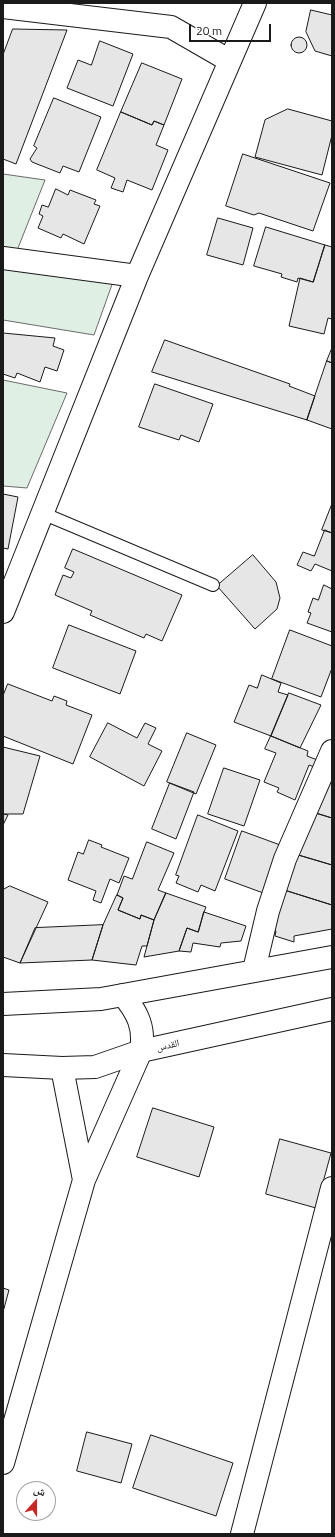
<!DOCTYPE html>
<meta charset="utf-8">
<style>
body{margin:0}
#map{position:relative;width:335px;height:1537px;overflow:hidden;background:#fff;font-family:"Titillium Web","Noto Naskh Arabic",sans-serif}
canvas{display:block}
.frame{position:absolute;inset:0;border:4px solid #1a1a1a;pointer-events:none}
.north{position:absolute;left:16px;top:1481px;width:40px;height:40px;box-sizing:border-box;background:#fff;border:1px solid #a3a3a3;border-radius:50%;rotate:21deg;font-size:11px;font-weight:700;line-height:16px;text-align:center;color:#1a1a1a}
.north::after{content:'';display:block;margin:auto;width:14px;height:18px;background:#c62828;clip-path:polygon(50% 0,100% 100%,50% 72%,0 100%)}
.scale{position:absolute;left:189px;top:24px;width:82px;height:18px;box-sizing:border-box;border:2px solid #1a1a1a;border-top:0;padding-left:5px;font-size:12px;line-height:14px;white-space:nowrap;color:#1a1a1a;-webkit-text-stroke:3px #fff;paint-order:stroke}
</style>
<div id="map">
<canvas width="335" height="1537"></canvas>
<div class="frame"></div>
<div class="north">ش</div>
<div class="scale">20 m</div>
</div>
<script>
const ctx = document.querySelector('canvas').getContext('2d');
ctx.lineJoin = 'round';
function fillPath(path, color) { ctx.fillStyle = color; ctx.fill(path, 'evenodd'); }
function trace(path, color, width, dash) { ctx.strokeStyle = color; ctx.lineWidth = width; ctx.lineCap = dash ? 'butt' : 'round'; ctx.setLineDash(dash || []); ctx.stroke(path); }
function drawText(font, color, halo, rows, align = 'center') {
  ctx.font = font + ' "Titillium Web","Noto Naskh Arabic",sans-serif'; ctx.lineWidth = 3; ctx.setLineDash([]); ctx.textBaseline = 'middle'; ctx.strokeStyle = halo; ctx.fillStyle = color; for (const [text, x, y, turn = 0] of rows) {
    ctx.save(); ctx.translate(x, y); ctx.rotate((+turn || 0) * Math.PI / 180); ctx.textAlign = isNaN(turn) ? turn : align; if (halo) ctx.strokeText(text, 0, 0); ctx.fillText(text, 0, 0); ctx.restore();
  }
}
const green = new Path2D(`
 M3 174 45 180 16 253 3 251Z
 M3 265 114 279 94 335 3 320Z
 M3 380 67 393 27 488 3 486Z`);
const building = new Path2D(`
 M311 10 332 15V56L315 51 306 32Z
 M13 29 67 30 16 164 3 159V55Z
 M291 45a8 8 0 1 1 16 0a8 8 0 1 1-16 0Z
 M100 41 133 54 113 106 67 88 78 60 91 65Z
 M142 63 182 79 164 125 154 121 152 125 121 112Z
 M54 98 101 117 79 172 63 166 60 173 32 162 30 159 37 148 34 146Z
 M288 109 332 121V135L322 175 255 157 265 120Z
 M121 112 152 125 154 121 164 125 156 145 168 150 152 190 127 180 123 192 111 188 115 178 97 170Z
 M243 154 330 183 313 231 259 213 254 215 226 206Z
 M56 189 68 195 70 190 96 200 94 204 100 206 84 244 63 234 61 238 38 228 43 216 39 214 42 205 48 207Z
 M218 218 253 228 243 265 207 255Z
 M266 227 325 245 313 282 298 278 297 282 281 277 282 274 254 266Z
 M325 245 332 247V319L328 318 324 334 289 326 300 278 313 282Z
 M3 333 55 338 53 346 64 350 57 371 45 367 40 382 17 373 15 378 3 374Z
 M165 340 290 384 289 386 315 396 307 420 152 372Z
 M332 348V363L327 361Z
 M327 361 332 363V429L307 420Z
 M155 384 213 404 199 442 181 435 179 440 139 427Z
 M3 494 18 497 8 549 3 548Z
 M332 504V533L322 530Z
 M325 530 332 533V571L315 564 311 571 297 565 303 552 314 556Z
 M73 549 182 595 162 641 146 634 144 638 90 615 92 611 55 595 63 575 71 578 74 572 65 568Z
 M253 555 276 582 280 598 277 609 255 629 217 586Z
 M324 585 332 589V632L307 623 311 613 308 612 313 598 318 600Z
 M69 625 136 651 120 694 53 668Z
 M290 630 332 646V668L321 697 272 679Z
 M262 675 281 683 278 692 288 695 271 736 234 722 249 685 257 688Z
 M8 684 52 701 54 696 67 701 66 705 92 715 73 764 3 736V696Z
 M289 693 321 705 300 748 271 736Z
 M108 723 137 738 145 723 156 728 148 744 162 751 144 786 90 757Z
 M187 733 216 745 196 794 167 782Z
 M271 736 308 751 307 756 320 761 317 768 309 765 295 800 277 792 279 788 264 782 276 753 265 749Z
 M3 747 40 756 23 814H3Z
 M224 768 260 780 244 826 208 814Z
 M332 773V818L313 812Z
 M170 783 194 792 176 839 152 829Z
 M315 813 332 818V865L295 854Z
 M3 814 8 815 3 825Z
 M198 815 238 831 215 891 201 885 198 892 176 883 179 876 176 875Z
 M242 831 283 846 266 894 225 879Z
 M89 840 102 845 101 847 129 858 119 883 110 879 101 903 93 900 96 891 68 880 78 852 83 854Z
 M147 842 174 853 158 890 166 893 154 920 141 915 140 919 118 910 123 898 117 895 124 876 132 879Z
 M295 854 332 865V905L281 889Z
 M10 886 48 902 20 963 3 957V890Z
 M281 889 332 905V929L294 936V942L275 936 276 931 269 930Z
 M166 893 206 907 204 912 198 932 187 928 179 951 144 957 154 920Z
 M117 895 123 898 118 910 140 919 141 915 154 920 147 946H142L136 965 92 960 103 925Z
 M204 912 246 926 241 941 221 943 220 947 193 943 191 952 179 951 187 928 198 932Z
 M103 925 92 960 20 963 35 928Z
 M153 1108 214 1127 199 1177 137 1157Z
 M280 1139 331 1153 316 1208 266 1194Z
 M3 1288 9 1290 3 1312Z
 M87 1432 132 1444 121 1483 77 1471Z
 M151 1435 233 1463 216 1516 133 1488Z`);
const lane = new Path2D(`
 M42 513 213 585`);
const street = new Path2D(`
 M3 7 171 27 230 61
 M3 258 137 276
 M3 612 137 276 255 3
 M254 970 268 911 285 859 332 751
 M62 1068 84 1180
 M3 1463 84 1180 141 1051C145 1028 138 1013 123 995
 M242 1534 332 1188`);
const primary = new Path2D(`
 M3 1004 101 999 332 957
 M3 1065 62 1068 95 1067 141 1051 332 1009`);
const streetNames = [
 ["القدس",168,1046,-13]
];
fillPath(green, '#e0efe3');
trace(green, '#6a6a6a', 1);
fillPath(building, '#e6e6e6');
trace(building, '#1a1a1a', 1);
trace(lane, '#1a1a1a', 14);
trace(street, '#1a1a1a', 24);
trace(primary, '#1a1a1a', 24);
trace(lane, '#fff', 12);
trace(street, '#fff', 22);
trace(primary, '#fff', 22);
drawText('10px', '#1a1a1a', '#fff', streetNames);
</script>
